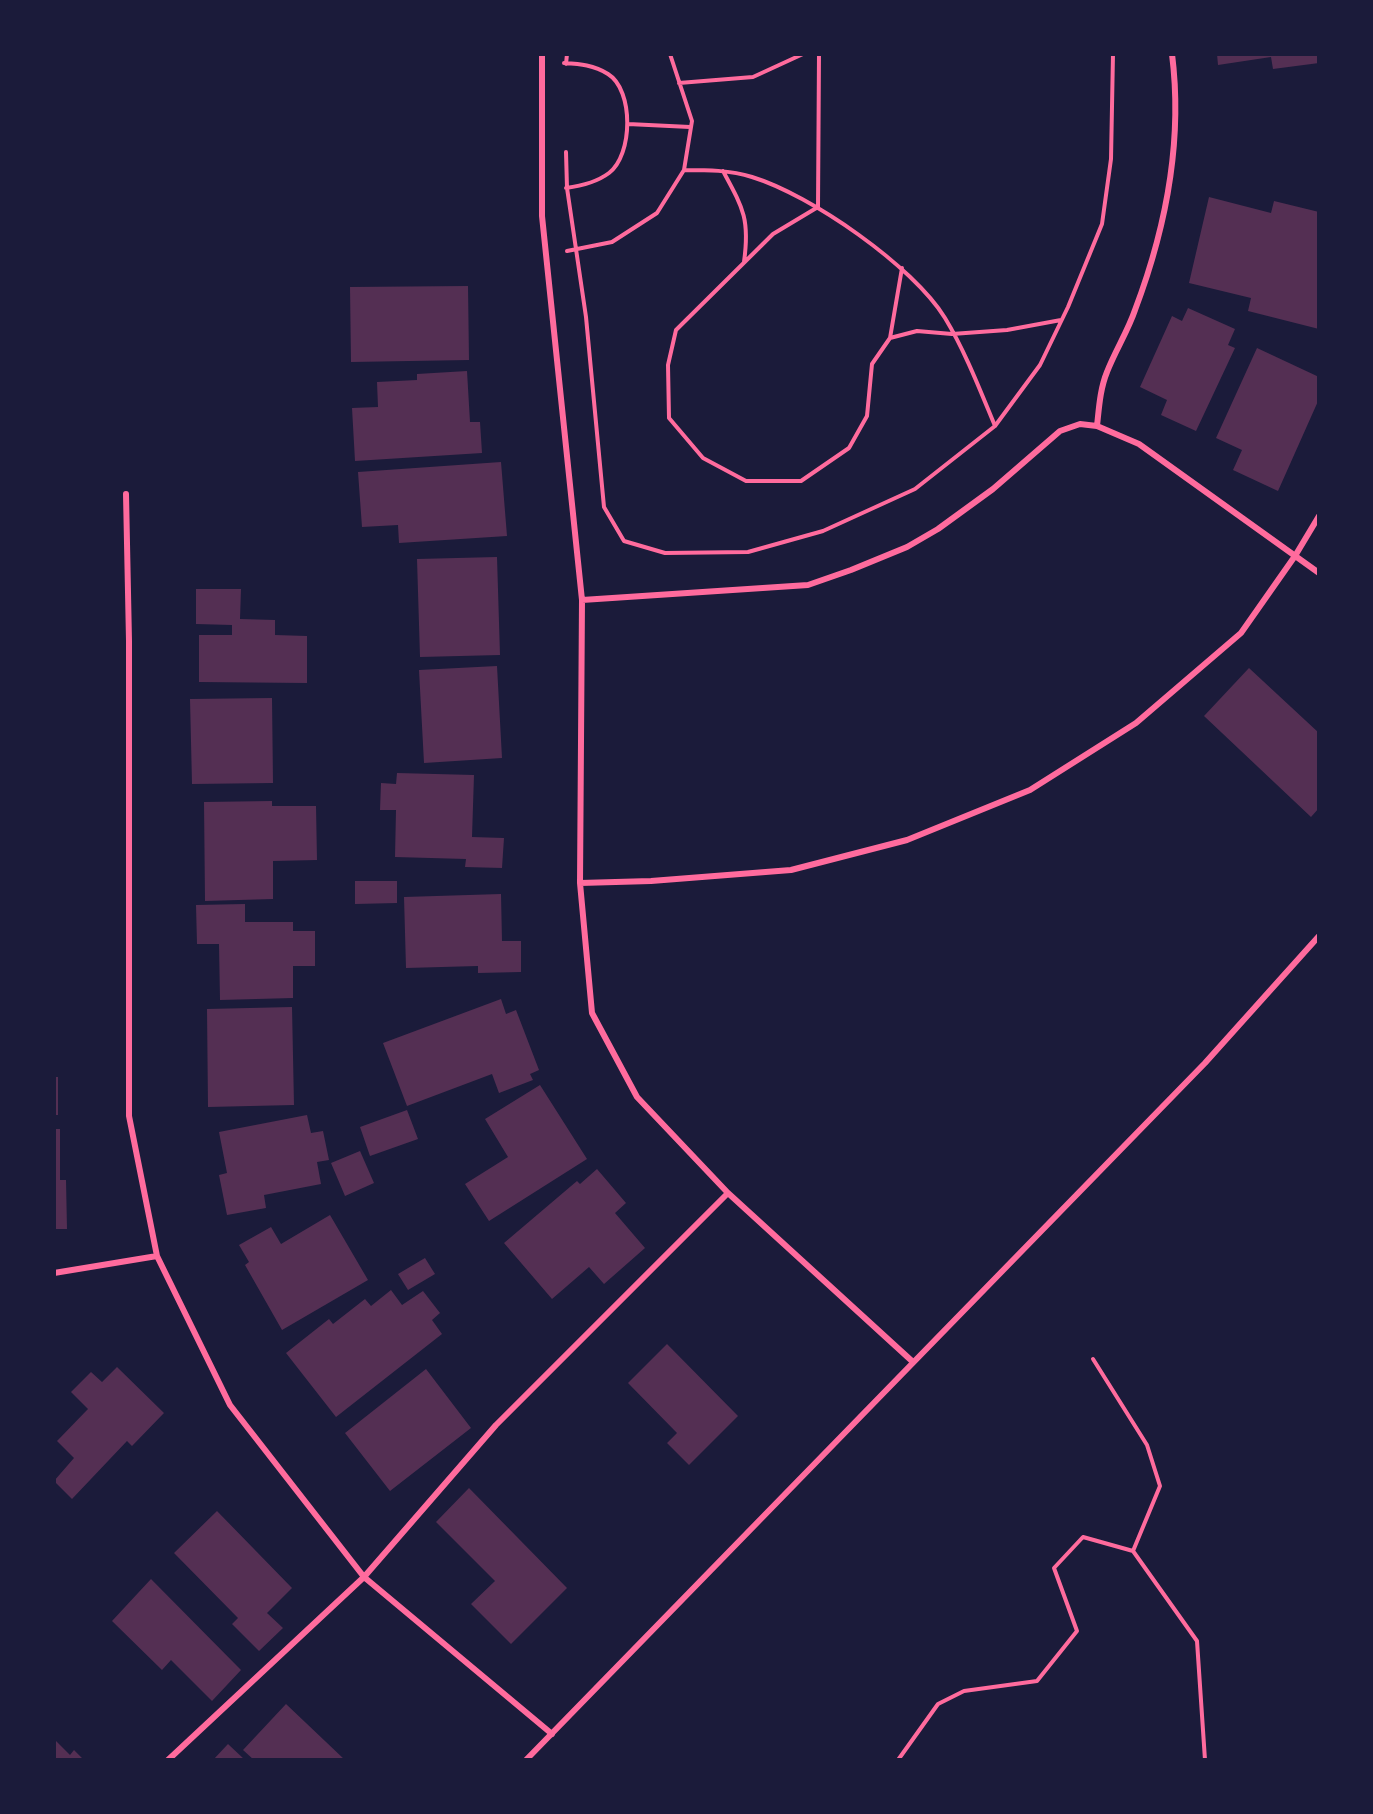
<!DOCTYPE html>
<style>
body{margin:0}
#map{position:relative;width:1373px;height:1814px;overflow:hidden;background:#1b1b3a;font-family:"Exo 2",sans-serif}
canvas{display:block}
.frame{position:absolute;inset:0;border:56px solid #1b1b3a;pointer-events:none}
</style>
<div id="map">
<canvas width="1373" height="1814"></canvas>
<div class="frame"></div>
</div>
<script>
const ctx = document.querySelector('canvas').getContext('2d');
ctx.lineJoin = 'round';
function fillPath(path, color) { ctx.fillStyle = color; ctx.fill(path, 'evenodd'); }
function trace(path, color, width, dash) { ctx.strokeStyle = color; ctx.lineWidth = width; ctx.lineCap = dash ? 'butt' : 'round'; ctx.setLineDash(dash || []); ctx.stroke(path); }
const building = new Path2D(`
 M1217 54H1319V63L1273 69 1271 57 1218 65Z
 M1209 197 1271 213 1274 201 1319 212V329L1248 311 1251 298 1189 283Z
 M468 286 469 360 351 362 350 287Z
 M1188 308 1235 329 1228 345 1235 348 1196 431 1161 415 1167 400 1140 387 1172 316 1182 321Z
 M1257 348 1319 377V399L1278 491 1233 470 1242 450 1216 438Z
 M467 371 470 422H480L482 453 355 461 352 408 378 407 377 382 417 380V374Z
 M501 462 507 536 399 543 398 525 362 527 358 472Z
 M497 557 500 655 420 657 417 559Z
 M196 589H241L240 619 275 620V635L307 636V683L199 682V635H232V625L196 624Z
 M497 666 502 758 424 763 419 670Z
 M1249 668 1319 733V808L1311 817 1204 716Z
 M272 698 273 783 192 784 190 699Z
 M397 773 474 775 472 837 504 838 502 868 465 867 466 859 395 857 396 810H380L381 783 396 784Z
 M272 801V806H316L317 860 273 861V899L205 901 204 802Z
 M355 881H397V903L355 904Z
 M501 894 502 941H521V972L478 973V966L406 968 404 897Z
 M245 904V922H293V931H315V966H293V998L220 1000 219 944H197L196 905Z
 M501 999 506 1014 516 1010 539 1070 530 1074 533 1080 499 1093 492 1074 407 1106 383 1043Z
 M292 1007 294 1105 208 1107 207 1009Z
 M54 1077H58V1115H54Z
 M540 1085 587 1159 489 1221 465 1184 508 1157 485 1119Z
 M407 1110 418 1139 370 1156 360 1127Z
 M307 1115 311 1133 323 1131 329 1160 317 1162 321 1184 264 1195 266 1208 227 1215 219 1175 227 1173 219 1132Z
 M54 1129H60V1180H66L67 1229H54Z
 M360 1151 374 1183 345 1196 331 1163Z
 M597 1169 626 1203 615 1213 645 1248 604 1284 589 1267 552 1299 504 1243 577 1181 580 1184Z
 M330 1215 368 1280 282 1330 245 1265 249 1262 239 1245 271 1227 281 1244Z
 M425 1258 435 1274 408 1290 398 1274Z
 M391 1290 402 1305 423 1291 440 1313 432 1320 442 1334 336 1417 286 1353 329 1319 333 1324 365 1299 371 1306Z
 M667 1344 738 1416 689 1465 667 1443 677 1433 628 1383Z
 M117 1367 164 1413 132 1446 127 1441 72 1499 54 1481 74 1458 57 1441 88 1409 71 1392 91 1372 102 1382Z
 M426 1369 471 1428 390 1491 345 1433Z
 M469 1488 567 1588 511 1644 471 1604 495 1581 436 1522Z
 M217 1511 292 1588 267 1613 283 1628 259 1651 232 1624 238 1618 174 1553Z
 M151 1579 241 1670 212 1701 171 1660 162 1670 112 1621Z
 M286 1704 345 1760H254L243 1750Z
 M54 1739 70 1755 74 1750 84 1760H54Z
 M228 1744 245 1760H213Z`);
const path = new Path2D(`
 M819 54 818 207 773 234 676 330 668 365 669 418 703 458 746 481H801L849 448 867 416 872 364 890 338 917 331 952 334 1007 330 1061 320
 M564 63C580 64 594 65 608 74 634 90 633 155 609 173 597 182 581 186 566 188
 M566 64 567 54
 M679 83 753 77 803 54
 M628 124 690 127
 M566 152 567 188 586 317 604 507 624 541 665 553 748 552 823 531 915 489 995 426
 M684 170C707 170 730 170 752 177 811 195 913 266 945 318 965 351 980 390 995 426L1040 365 1068 307 1102 224 1111 159 1113 54
 M723 171C743 208 750 219 744 262
 M567 251 612 242 657 213 684 170 692 121 670 54
 M890 338 902 268
 M1093 1359 1147 1445 1160 1486 1133 1551 1197 1641 1205 1760
 M898 1760 938 1704 964 1691 1037 1681 1077 1631 1054 1568 1083 1537 1133 1551`);
const minor = new Path2D(`
 M542 54V216L582 600 580 883 592 1013 637 1097 728 1193 913 1362
 M1097 426C1099 408 1100 389 1107 372 1115 351 1128 331 1135 310 1166 228 1183 141 1172 54
 M126 494 129 641V1116L157 1256 230 1405 364 1577 552 1734
 M582 600 808 585 851 570 907 547 938 529 993 489 1060 431 1080 424 1097 426 1139 444 1319 573
 M580 883 651 881 791 870 907 840 1030 790 1136 723 1241 633 1295 556 1319 516
 M54 1273 157 1256
 M168 1760 364 1577 496 1425 728 1193
 M526 1760 1205 1063 1319 936`);
fillPath(building, '#542f53');
trace(path, '#ff6b9d', 4);
trace(minor, '#ff6b9d', 6);
</script>
